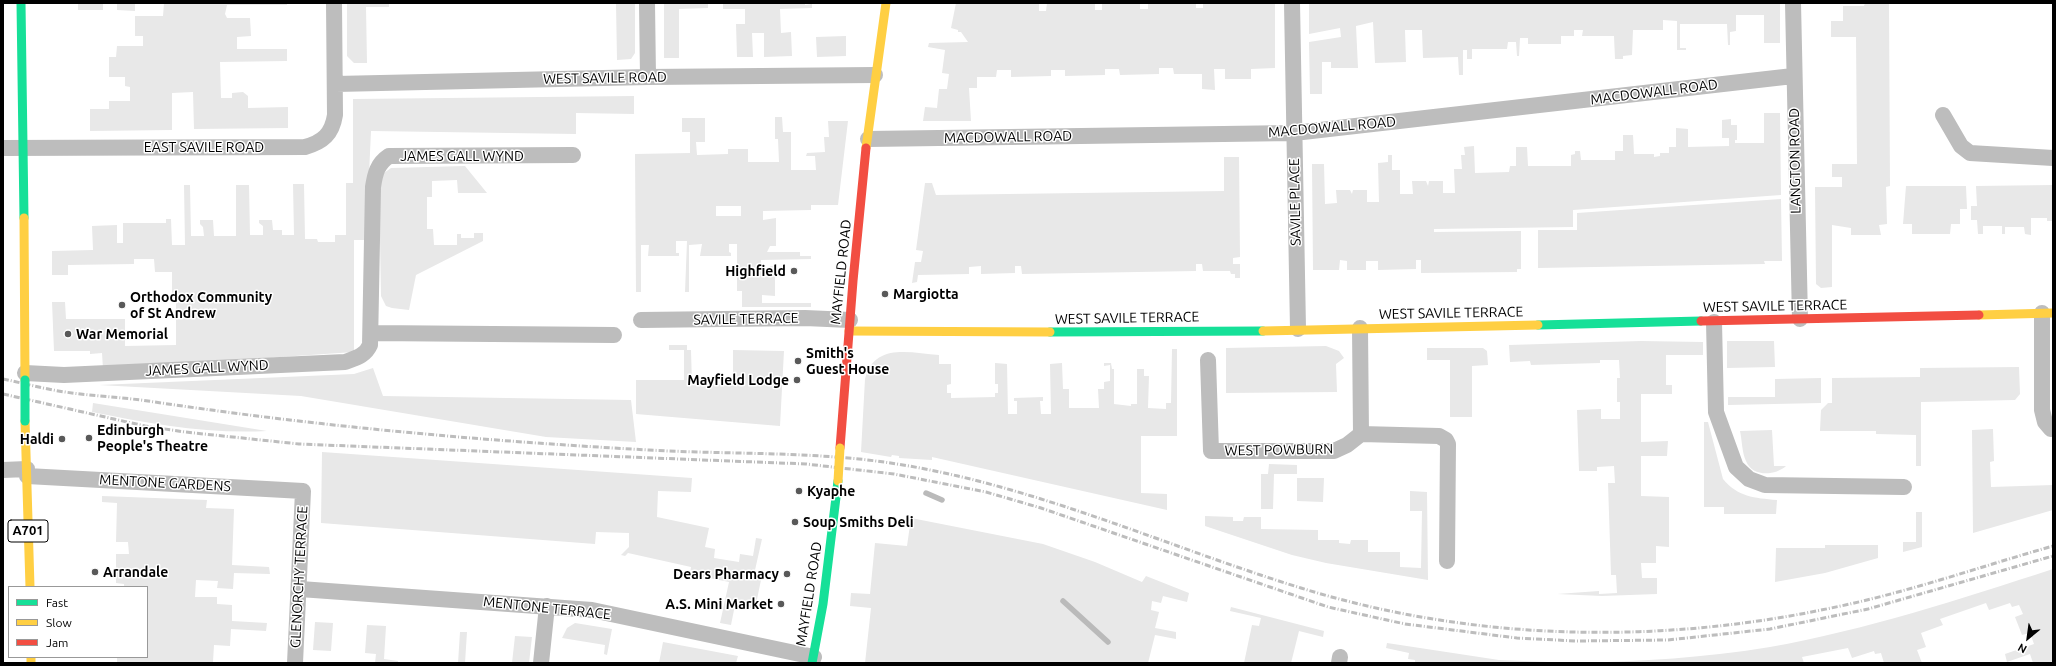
<!DOCTYPE html>
<style>
body{margin:0}
#map{position:relative;width:2056px;height:666px;overflow:hidden;background:#fff;font-family:Ubuntu,sans-serif}
canvas{display:block}
.frame{position:absolute;inset:0;border:4px solid #000;pointer-events:none}
.legend{position:absolute;left:8px;top:586px;width:140px;height:72px;box-sizing:border-box;background:#fff;border:1px solid #999;margin:0;padding:5px 7px;list-style:none;font-size:12px;color:#000}
.legend li{display:flex;align-items:center;gap:8px;height:20px}
.legend b{width:20px;border:1px solid #999}
.north{position:absolute;left:2008px;top:618px;width:40px;height:40px;-webkit-text-stroke:3px #fff;paint-order:stroke;rotate:209deg;font-size:11px;font-weight:700;line-height:16px;text-align:center;color:#000}
.north::after{content:'';display:block;margin:auto;width:14px;height:18px;background:#000;clip-path:polygon(50% 0,100% 100%,50% 72%,0 100%)}
</style>
<div id="map">
<canvas width="2056" height="666"></canvas>
<div class="frame"></div>
<ul class="legend">
<li><b style="height:5px;background:#16e098"></b>Fast</li>
<li><b style="height:5px;background:#ffcf43"></b>Slow</li>
<li><b style="height:5px;background:#f24e42"></b>Jam</li>
</ul>
<div class="north">N</div>
</div>
<script>
const ctx = document.querySelector('canvas').getContext('2d');
ctx.lineJoin = 'round';
function fillPath(path, color) { ctx.fillStyle = color; ctx.fill(path, 'evenodd'); }
function trace(path, color, width, dash) { ctx.strokeStyle = color; ctx.lineWidth = width; ctx.lineCap = dash ? 'butt' : 'round'; ctx.setLineDash(dash || []); ctx.stroke(path); }
function drawText(font, color, halo, rows, align = 'center') {
  ctx.font = font + ' Ubuntu,sans-serif'; ctx.lineWidth = 3; ctx.setLineDash([]); ctx.textBaseline = 'middle'; ctx.strokeStyle = halo; ctx.fillStyle = color; for (const [text, x, y, turn = 0] of rows) {
    ctx.save(); ctx.translate(x, y); ctx.rotate((+turn || 0) * Math.PI / 180); ctx.textAlign = isNaN(turn) ? turn : align; if (halo) ctx.strokeText(text, 0, 0); ctx.fillText(text, 0, 0); ctx.restore();
  }
}
const green = new Path2D(`
 M78 3H103V10H78Z
 M117 3H135V11L117 10Z
 M164 3H287V5H227L225 14 227 18H250L251 36 237 37V49H287V61L220 62 221 98H232V93L243 92 248 96V108L288 107V128L194 129 193 92 172 93V130L90 131V109H109V101H130V87L125 86V77H109V57H116L117 46H143V36H135V16H163Z
 M347 3 389 4V7H366L367 63H354L347 56Z
 M594 3H635V53L631 59 617 60 616 4Z
 M664 3H708V8L679 9V58H664Z
 M723 3H805V5L812 4V8L780 9 781 33 791 32 792 56 764 57V33H752L753 57H737L736 24H745V9H723Z
 M956 3H1039V11H1046L1047 3H1095V10H1102V3H1140V9H1148V3H1196V8H1203V3H1275V68L1251 69V79H1225V69H1214L1215 90 1202 89V74H1174L1173 68H1159V74L1120 75 1119 69H1105V75L1065 76V70H1051V76L1011 77V70H997L996 77H977V88H969L971 121H923L925 107 937 108 939 89H947L949 74 942 73 945 50 928 47 929 43 968 42 961 32H958V30L951 28Z
 M1309 3H1780V43H1764V15H1736V31L1730 32V45H1728L1727 24H1680V48H1686V50H1677V21L1663 20V30H1633L1632 55 1623 56V59H1615L1614 36H1582L1583 30H1574V36H1561V44H1528V38H1520L1519 56H1517L1516 42H1508L1507 49H1472V59H1467V50H1463V75H1459L1458 57 1423 58 1422 30H1405L1406 62 1375 63 1373 22 1356 26 1358 68H1331V62H1322V94H1310L1309 42 1341 37 1340 28 1309 34Z
 M1865 3H1889L1890 186 1886 187 1887 224 1879 225 1881 235H1851V228L1832 225V287L1821 288 1816 284 1815 187H1842V177H1832V164H1857L1856 37H1831V21H1843V6H1864Z
 M846 36V56L817 57 816 37Z
 M634 96V114L576 113V134L371 131 366 240H354V352L103 369 102 353 90 354V351H54L52 302H65L66 319H125V346L176 345V301L172 300V272H155L154 259H134V264L68 265V275H52V251L93 250 92 226 117 225V243H123V223H166V219H171L172 245H185L184 185H190L191 236H204L203 227 200 224V220H213L214 236H236V185H249L250 235H263V226L259 223V220H272L273 230H282V235H294L293 184H304L305 239H317L318 242H335V235H346V183H353V99Z
 M1764 113H1780L1781 195 1573 210V227L1434 229V232L1521 231V269H1517V272L1421 273V260H1416V269L1378 270V261H1366V270H1347V261L1340 260 1339 270H1313L1312 164H1324L1325 204 1337 203 1336 190H1350L1352 194 1353 190H1367V202H1379L1378 163 1388 162V155H1392V170H1400V194H1413L1412 181H1426L1428 186 1429 181H1443V193H1455L1454 169H1462L1461 155H1465L1464 147 1474 146 1475 173 1509 172 1510 166H1516V147H1527L1528 166H1571V155L1575 154V151H1580L1581 160H1615V151H1623V135H1633L1634 154H1654V157L1660 156V153H1669V147H1676V128L1688 129V147L1729 146V138H1722V120L1731 119V125H1737V140H1735V143H1764Z
 M775 117H782L783 132H791V170H816L815 156H806L807 153 825 152 824 137H829L828 121H848L838 205H811V210L763 211V220L776 218V246H770L767 252H800V256H811V259L761 260V268H770V266H775V296L762 295V303H811V307H742V291H737V244H729V252L731 253V256H700L702 244 689 245V292H685L687 241H676V253H679V256H648L649 245H641V292H636L635 154 690 153V132H682V118H705V142H696L697 155 728 154V149H748V162H779L778 139H775ZM716 206H741V216H716Z
 M1224 157H1239L1240 257 1233 258V264H1240V278H1235V274H1231L1230 271H1203L1202 264H1196V271L1022 274 1021 266H1015V273L981 274V266L969 267V274L918 275 917 282 912 283 915 262H921L923 251 916 250 925 183H932L936 195 1224 191Z
 M465 166 487 193H458L457 180 432 181V197H427V229H433L434 245H457V234H461V238H474V233H483V241L416 275 409 310 392 308 386 306 381 296 379 185 384 173 391 168Z
 M2053 185V221H2047V218H2031V235L2025 234 2024 227H2005V234H2002V226H1983V234H1978L1977 220H1971V206H1977L1976 186Z
 M1906 186H1966L1967 209H1960V224H1951L1950 234H1912V224H1903Z
 M1781 199 1782 261H1764L1765 264 1538 268V230H1577V213Z
 M1641 341 1703 342V355H1666V385H1672V394H1641V442L1668 441 1667 456H1641V496L1669 497V547L1656 546V563H1641L1642 578H1657V594L1602 596 1557 594 1599 591V594L1617 593 1616 575H1611L1608 483H1615L1614 466 1597 467V471H1579L1577 410 1601 409V419H1620V402H1617V378H1620L1619 360H1600V363L1531 365 1530 361 1510 362 1509 345Z
 M1727 341H1774L1775 367 1727 368Z
 M669 345H687V350H691L692 385 733 384V350L784 351 780 426 636 414V380H684V350H669Z
 M1326 346 1339 351 1344 358 1336 364 1337 392 1226 393V348Z
 M1427 348H1483L1487 351 1488 365 1472 366V417H1450V360H1427Z
 M1172 349H1177V436H1141V493L1167 494V510L932 457V460L899 458V456L892 455 891 457 861 452 865 379C874 342 911 353 939 355V364H951V384L947 385V393H951V398L995 397V393H998V384H995V363L1007 364 1008 414H1017V401H1014V398L1043 397V401H1040L1041 414H1051L1050 364 1062 363 1063 389H1069V408H1099L1098 389H1104V382L1110 381V365L1104 366V363H1111L1112 369H1114V404L1131 406V404H1137V369H1144V376H1149L1148 408 1166 409V403H1171Z
 M2019 367 2020 394 2015 400 1921 402V466H1916V435L1876 434V431H1820L1821 410 1828 403H1832V378L1920 377V368Z
 M373 368 383 396 631 400 636 442 546 437 301 396 99 385 354 374Z
 M1821 378V403L1728 405V397H1775V379Z
 M93 403 267 431C208 434 150 424 92 412Z
 M1704 422H1708L1723 479C1738 497 1754 498 1777 500L1776 514H1724V507H1704Z
 M1993 429 1994 461 1990 462 1991 487 2053 485V510L1973 533 1972 430Z
 M1772 430 1774 466H1786C1775 476 1752 477 1746 461 1742 453 1742 440 1740 431Z
 M322 452 692 478 691 492 658 491 657 517 709 528 705 547 715 549 714 558 739 562 740 554 753 556 756 538 762 539 753 579 761 580 755 609 735 605 731 625 720 623 729 582 690 574 691 567 628 553 625 556 621 555 629 547V533L596 532 595 544 321 523Z
 M1269 464 1297 465V474H1274L1273 509H1261V474H1268Z
 M1297 478H1324L1323 502 1297 501Z
 M1410 491 1427 492 1428 580 1326 563 1292 555 1205 526V516L1233 517V521H1243L1244 517H1261V529L1318 530V540H1339V543L1350 544 1351 540H1368V552H1400V567L1421 568 1422 511H1410Z
 M102 496 207 500 206 508 234 509 232 565 269 567 270 574 234 573 233 589 217 588 218 581 196 580 195 597H217V604L232 605V621L267 623 266 631 231 629 230 646 214 645 213 662 222 663H117V657H147V587H124V584L116 583V554H129L128 542H116L117 503 102 502Z
 M1916 512H1922V547L1903 552V542H1916Z
 M911 518 1043 544 1095 562 1142 582 1146 576 1189 593 1187 602 1163 596 1161 603 1152 601 1151 610 1159 612 1155 628 1176 632V639L1155 635 1148 663H865L871 608 850 606 851 593 870 594 875 543 907 546Z
 M1825 545H1878V558L1825 573 1775 582 1776 548H1825Z
 M2053 569V663H2033L2030 654 2007 662 2005 654 2034 644 2030 633 2022 635 2015 617 2023 614 2019 605 2012 607 2010 603 1989 610 1986 603 1940 619 1943 625 1921 633 1926 647 1917 650 1922 663H1884L1881 653 1875 654 1874 651 1852 658 1848 648 1802 657 1804 663H1576C1641 661 1706 658 1770 647 1866 630 1960 599 2053 569Z
 M1231 607 1324 631 1323 637 1299 631 1291 663H1244L1252 625 1259 626 1261 618 1230 611Z
 M315 622 333 623 331 651 313 650Z
 M575 623 612 629 607 655 604 654 605 645 562 638 567 628Z
 M367 625 386 626 384 659 398 661V663H375L376 654 365 653Z
 M460 632H467L465 663H458Z
 M515 636 532 637 529 663H512Z
 M663 642 738 656 736 663H659Z
 M1387 643 1499 660 1574 663H1415V660L1408 659 1409 653 1386 648Z`);
const stream = new Path2D(`
 M926 493 942 500
 M1063 601 1108 642`);
const street = new Path2D(`
 M647 3 648 77
 M1292 3 1298 329
 M1793 3 1800 319
 M336 84 648 77 875 75
 M1943 115 1961 146 1970 153 2053 158
 M868 139 1294 133 1793 76
 M3 148 305 147C323 142 332 134 335 115L334 3
 M2042 313V410L2045 422 2051 429
 M641 320 805 318 850 320
 M1714 322 1716 412 1736 467 1749 479 1765 485 1904 487
 M1360 328 1361 434
 M371 333 614 335
 M1208 360 1211 451H1334L1347 445 1361 434 1439 436 1446 440 1448 444 1447 561
 M25 373 64 375 345 362C356 358 365 356 370 345L373 187C375 174 377 164 389 156L573 155
 M3 470 27 469
 M27 476 303 491 295 663
 M300 589 592 610 814 657
 M541 663 547 606
 M1339 663 1340 657`);
const fast = new Path2D(`
 M21 3 24 218
 M1538 325 1701 321
 M1050 332 1263 331
 M812 663 823 604 838 481`);
const slow = new Path2D(`
 M866 148 886 3
 M24 218 25 380
 M1979 315 2053 313
 M849 331 1050 332
 M1263 331 1538 325
 M25 421 30 587
 M31 657V663`);
const jam = new Path2D(`
 M1701 321 1979 315
 M840 448 853 281 866 148`);
const rail = new Path2D(`
 M3 379C23 383 44 389 65 392 92 396 120 397 148 401 314 426 482 441 649 450 719 454 789 452 859 459 1013 475 1155 543 1301 588 1471 641 1657 645 1831 608 1906 593 1979 567 2053 546
 M3 394 145 426 185 432 299 444 806 464 894 474 986 492 1041 508 1328 607 1405 624 1517 638 1575 641 1668 640 1770 629 1868 609 2053 556`);
const fastBridge = new Path2D(`
 M25 380V421`);
const slowBridge = new Path2D(`
 M838 481 840 448`);
const markers = [
 [794,271,4,"#595959"],
 [885,294,4,"#595959"],
 [122,305,4,"#595959"],
 [68,334,4,"#595959"],
 [798,361,4,"#595959"],
 [797,380,4,"#595959"],
 [89,438,4,"#595959"],
 [62,439,4,"#595959"],
 [799,491,4,"#595959"],
 [795,522,4,"#595959"],
 [95,572,4,"#595959"],
 [787,574,4,"#595959"],
 [781,604,4,"#595959"]
];
const shields = [
 [28,531,40]
];
const shieldNames = [
 ["A701",28,531]
];
const streetNames = [
 ["WEST SAVILE ROAD",605,78,-1],
 ["MACDOWALL ROAD",1654,92,-7],
 ["MACDOWALL ROAD",1332,127,-5],
 ["MACDOWALL ROAD",1008,137,-1],
 ["EAST SAVILE ROAD",204,147],
 ["JAMES GALL WYND",462,156],
 ["LANGTON ROAD",1795,161,-91],
 ["SAVILE PLACE",1295,202,-91],
 ["MAYFIELD ROAD",841,272,-84],
 ["WEST SAVILE TERRACE",1775,306,-1],
 ["WEST SAVILE TERRACE",1451,313,-1],
 ["WEST SAVILE TERRACE",1127,318,-1],
 ["SAVILE TERRACE",746,319,-1],
 ["JAMES GALL WYND",207,368,-3],
 ["WEST POWBURN",1279,450,-1],
 ["MENTONE GARDENS",165,483,3],
 ["GLENORCHY TERRACE",299,577,-87],
 ["MAYFIELD ROAD",809,594,-81],
 ["MENTONE TERRACE",547,608,6]
];
const poiNames = [
 ["Highfield",786,271,"right"],
 ["Margiotta",893,294],
 ["Orthodox Community",130,297],
 ["of St Andrew",130,313],
 ["War Memorial",76,334],
 ["Smith's",806,353],
 ["Guest House",806,369],
 ["Mayfield Lodge",789,380,"right"],
 ["Edinburgh",97,430],
 ["People's Theatre",97,446],
 ["Haldi",54,439,"right"],
 ["Kyaphe",807,491],
 ["Soup Smiths Deli",803,522],
 ["Arrandale",103,572],
 ["Dears Pharmacy",779,574,"right"],
 ["A.S. Mini Market",773,604,"right"]
];
fillPath(green, '#e8e8e8');
trace(stream, '#bababa', 5.5);
trace(street, '#bdbdbd', 16);
trace(fast, '#16e098', 9);
trace(slow, '#ffcf43', 9);
trace(jam, '#f24e42', 9);
trace(rail, '#bdbdbd', 3, [6, 2, 1, 2]);
trace(fastBridge, '#16e098', 9);
trace(slowBridge, '#ffcf43', 9);
for (const [x, y, r, color] of markers) { const dot = new Path2D(); dot.arc(x, y, r, 0, 2 * Math.PI); ctx.fillStyle = color; ctx.fill(dot); trace(dot, '#fff', 1.5); }
for (const [x, y, w] of shields) { const box = new Path2D(); box.roundRect(x - w / 2, y - 11, w, 22, 3); ctx.fillStyle = '#fff'; ctx.fill(box); trace(box, '#000', 1); }
drawText('bold 13px', '#000', null, shieldNames);
drawText('14px', '#000', '#fff', streetNames);
drawText('bold 14px', '#000', '#fff', poiNames, 'left');
</script>
